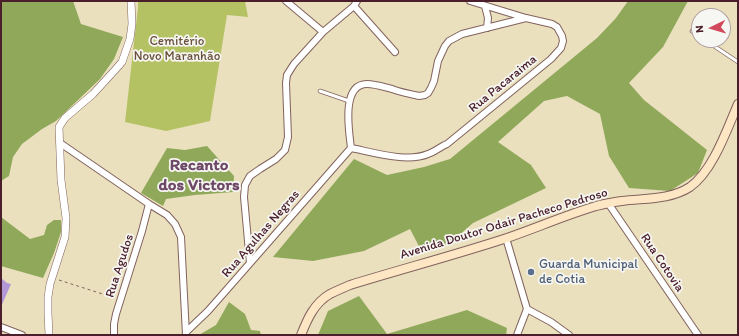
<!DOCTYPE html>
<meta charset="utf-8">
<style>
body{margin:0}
#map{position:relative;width:739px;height:336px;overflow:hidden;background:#eae0be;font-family:Itim,sans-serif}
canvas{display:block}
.frame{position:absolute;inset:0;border:2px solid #4a1f2b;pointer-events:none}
.north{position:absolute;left:691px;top:8px;width:40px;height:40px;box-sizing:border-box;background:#f6f6f2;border:1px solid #b1a0a2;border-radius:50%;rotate:265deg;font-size:11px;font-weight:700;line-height:16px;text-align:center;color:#4a1f2b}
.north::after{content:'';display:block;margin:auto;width:14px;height:18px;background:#d1495b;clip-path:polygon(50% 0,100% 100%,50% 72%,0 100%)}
</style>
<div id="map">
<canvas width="739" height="336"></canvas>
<div class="frame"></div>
<div class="north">N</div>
</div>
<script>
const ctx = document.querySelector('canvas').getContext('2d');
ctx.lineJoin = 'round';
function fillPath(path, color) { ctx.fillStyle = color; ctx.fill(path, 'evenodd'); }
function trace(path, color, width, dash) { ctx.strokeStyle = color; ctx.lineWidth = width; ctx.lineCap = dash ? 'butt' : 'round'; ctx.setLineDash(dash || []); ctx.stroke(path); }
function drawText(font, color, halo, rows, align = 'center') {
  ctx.font = font + ' Itim,sans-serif'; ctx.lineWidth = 3.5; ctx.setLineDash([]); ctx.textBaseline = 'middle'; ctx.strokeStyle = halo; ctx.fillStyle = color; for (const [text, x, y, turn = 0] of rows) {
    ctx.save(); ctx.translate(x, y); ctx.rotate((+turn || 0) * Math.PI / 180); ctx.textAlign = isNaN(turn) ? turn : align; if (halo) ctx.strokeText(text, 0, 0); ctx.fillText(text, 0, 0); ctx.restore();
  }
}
const green = new Path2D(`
 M138 1H245L248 17 227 15 210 121 166 131 125 122 138 7Z`);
const forest = new Path2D(`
 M1 1H73L81 24 123 37 114 59 100 79 56 121 42 129 22 144 13 157 9 176 1 181Z
 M628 1H688L663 47 629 83 644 100 707 150 698 173 670 191 629 188 609 156 600 114 567 96 544 101 498 142 531 165 546 188 473 223 449 244 422 252 410 229 364 251 313 261 273 257 354 159 387 175 424 167 450 159 597 38 616 18Z
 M207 146 234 176 233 192 195 195 166 199 163 206 141 193 167 148 185 150Z
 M1 217 30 239 44 235 47 225 54 220H61V232L54 253 43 278 1 266Z
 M359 296 387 334 467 310 507 328 506 335H318L328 311Z
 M229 302 245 314 251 330 260 331 261 335H199L216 325Z`);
const building = new Path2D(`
 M1 278 7 283 11 284 1 307Z`);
const path = new Path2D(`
 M59 280 115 298`);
const service = new Path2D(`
 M692 31 699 36
 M705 40 738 62
 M320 91 349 101`);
const minor = new Path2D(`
 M286 1 323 32
 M354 6 395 52
 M485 6 488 18 487 28
 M60 143 149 204 167 215 175 224 181 237 186 335
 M351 148C372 152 407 163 428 154 434 152 440 147 447 144L551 59 561 48 563 41 562 36 557 27 552 24 526 18 470 1
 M351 148C349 131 341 84 367 84 375 84 384 87 392 89 400 92 409 94 419 96L425 95 428 93 431 88 434 81 438 61 445 46 449 41 462 34 526 18
 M608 203 698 335
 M506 238 527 309 517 335
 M250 263 244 197 245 185 250 176 260 169 276 159 285 150 288 137 286 83 287 75 294 64 323 32 354 6 357 1
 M527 309 551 322 569 335
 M1 327 22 335
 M186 332 208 311 351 148
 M114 335V324L116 314 142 231 149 204`);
const tertiary = new Path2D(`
 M49 335 48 313V297L50 284 65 237 66 218 61 180 59 127 65 118 93 94 115 70 122 62 130 39 132 24 131 1`);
const secondary = new Path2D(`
 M301 335C307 320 314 303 330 294 336 291 343 288 350 285 402 269 455 255 507 238 536 228 566 215 596 206 604 204 613 202 622 201 645 198 670 200 690 187 713 171 727 129 738 104`);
const markers = [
 [531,272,4,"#5c6f8a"]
];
const parkNames = [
 ["Cemitério",177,42],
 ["Novo Maranhão",177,57]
];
const streetNames = [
 ["Rua Pacaraima",503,84,-39],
 ["Avenida Doutor Odair Pacheco Pedroso",504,224,-17],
 ["Rua Agulhas Negras",261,234,-49],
 ["Rua Cotovia",662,263,56],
 ["Rua Agudos",120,266,-72]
];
const serviceNames = [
 ["Guarda Municipal",539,265],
 ["de Cotia",539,280]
];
const districtNames = [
 ["Recanto",199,166],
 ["dos Victors",199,186]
];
fillPath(green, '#b5c264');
fillPath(forest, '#90a85a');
fillPath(building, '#b298d6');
trace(service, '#82635e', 4.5);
trace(minor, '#82635e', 8);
trace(tertiary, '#82635e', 8);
trace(secondary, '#82635e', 10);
trace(path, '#82635e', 1, [3, 3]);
trace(service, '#fff', 3);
trace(minor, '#fff', 6);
trace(tertiary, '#fff', 7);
trace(secondary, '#fce6c4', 8);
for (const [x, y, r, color] of markers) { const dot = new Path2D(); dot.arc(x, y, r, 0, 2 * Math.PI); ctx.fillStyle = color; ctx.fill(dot); trace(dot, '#f6f6f2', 1.5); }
drawText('13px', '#6a503c', '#f6f6f2', parkNames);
drawText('13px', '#4a1f2b', '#f6f6f2', streetNames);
drawText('13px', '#4e5e75', '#f6f6f2', serviceNames, 'left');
drawText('bold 17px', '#6e4967', '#f6f6f2', districtNames);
</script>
